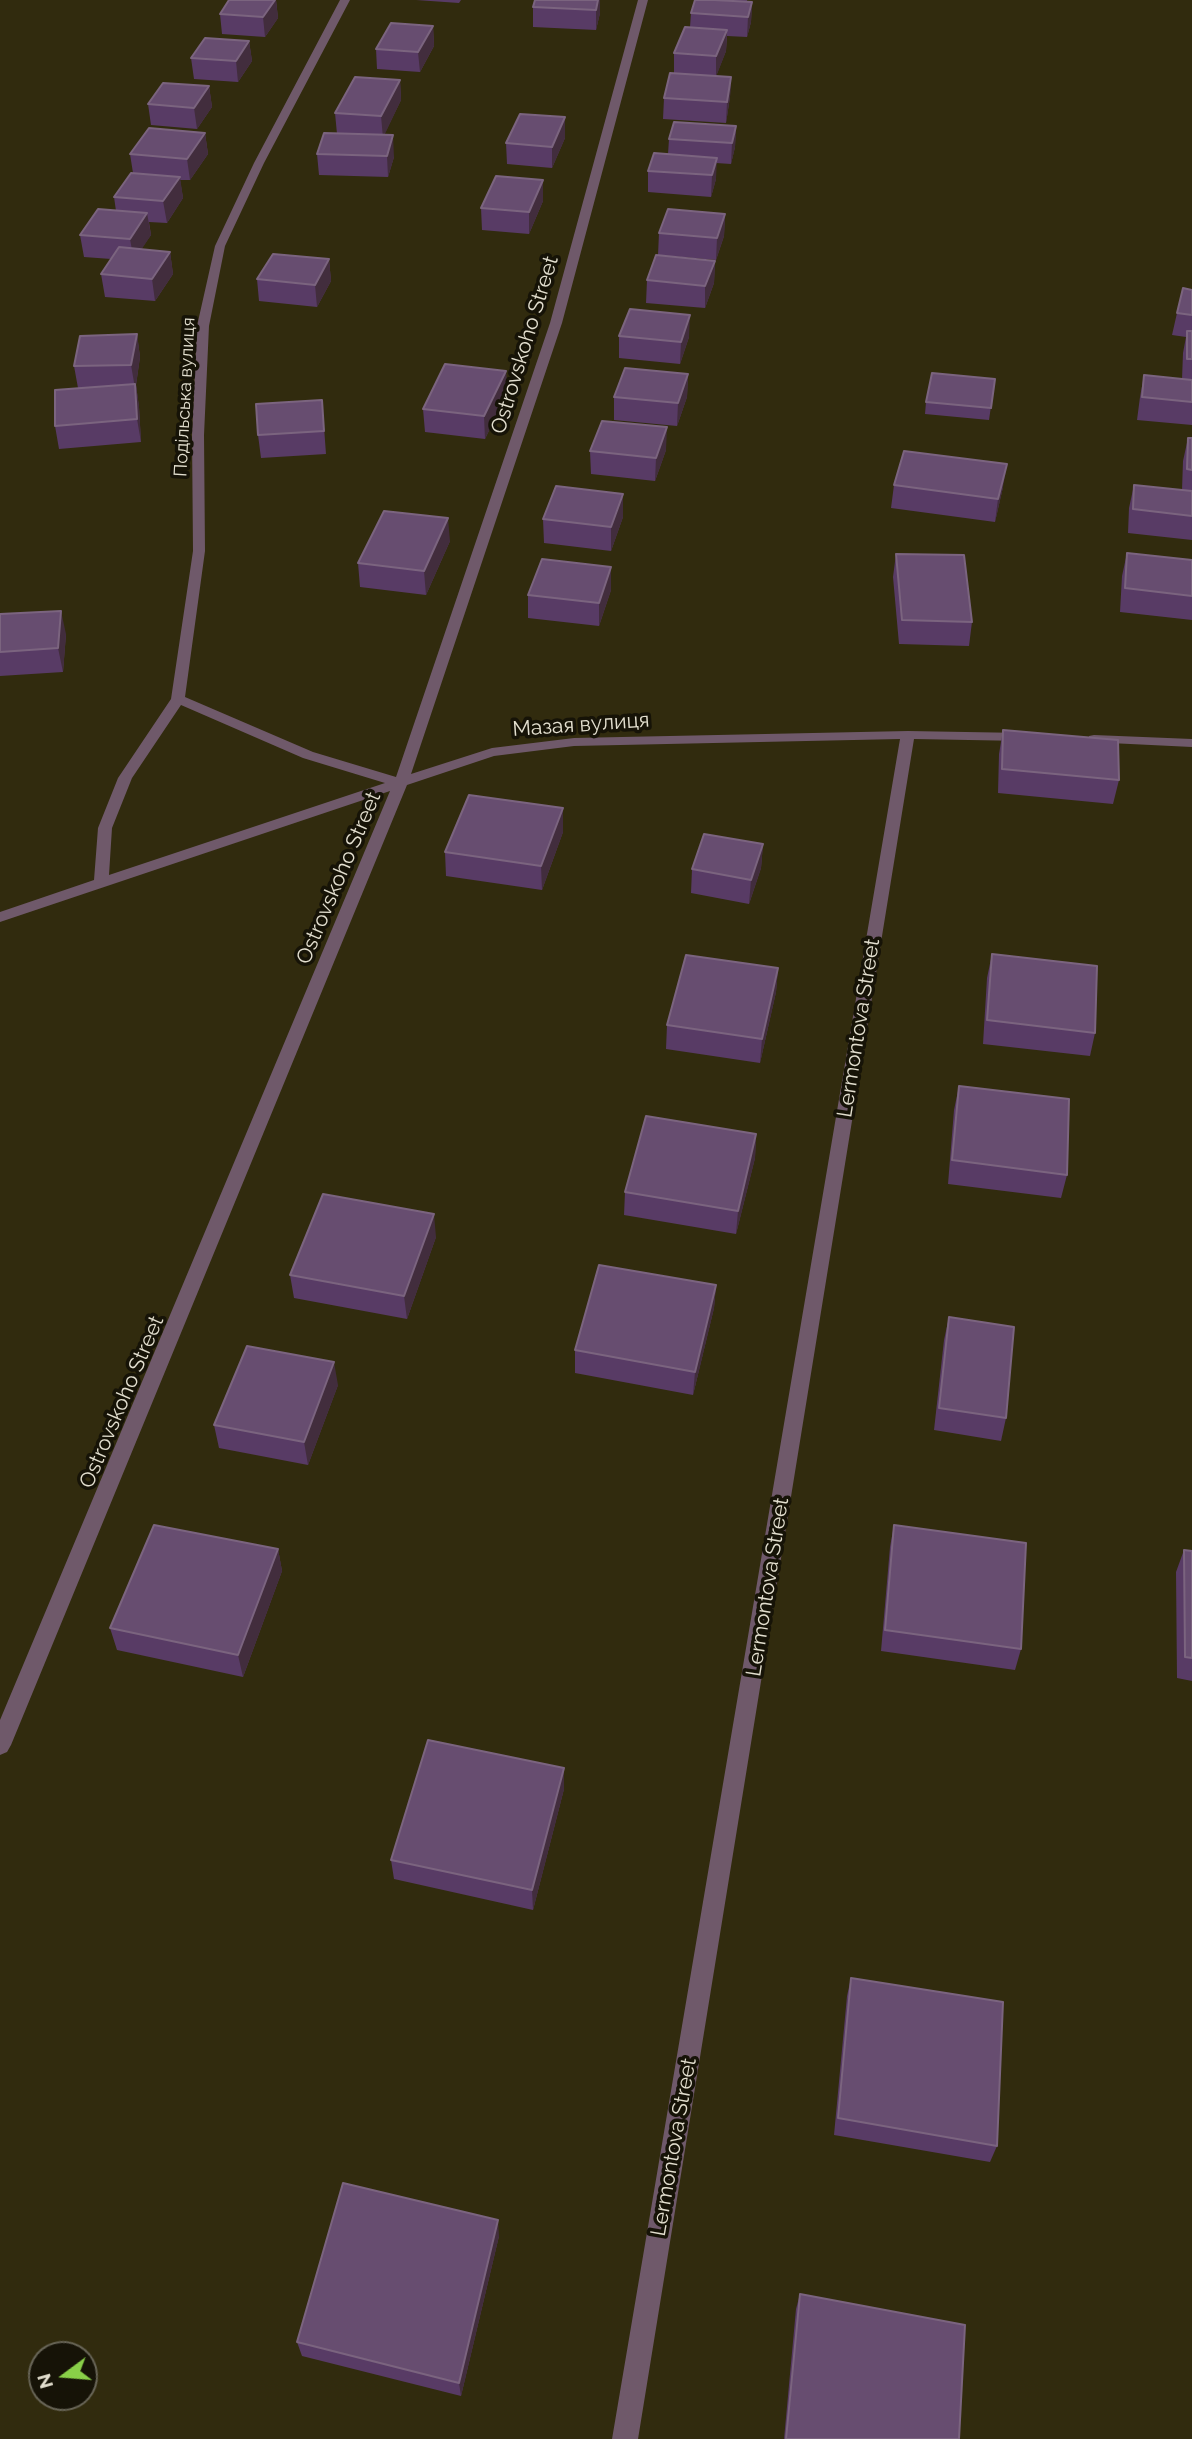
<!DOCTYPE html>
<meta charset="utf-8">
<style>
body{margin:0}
#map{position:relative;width:1192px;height:2439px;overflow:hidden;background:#312b0e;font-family:Raleway,sans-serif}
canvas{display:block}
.north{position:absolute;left:28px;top:2341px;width:70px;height:70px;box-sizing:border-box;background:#161307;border:2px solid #686557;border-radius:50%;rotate:254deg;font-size:19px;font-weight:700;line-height:28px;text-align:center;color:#e3dfcf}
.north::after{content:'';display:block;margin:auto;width:24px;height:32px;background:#89cf48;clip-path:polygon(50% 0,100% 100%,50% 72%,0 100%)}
</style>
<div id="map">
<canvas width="1192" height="2439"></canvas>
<div class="north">N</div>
</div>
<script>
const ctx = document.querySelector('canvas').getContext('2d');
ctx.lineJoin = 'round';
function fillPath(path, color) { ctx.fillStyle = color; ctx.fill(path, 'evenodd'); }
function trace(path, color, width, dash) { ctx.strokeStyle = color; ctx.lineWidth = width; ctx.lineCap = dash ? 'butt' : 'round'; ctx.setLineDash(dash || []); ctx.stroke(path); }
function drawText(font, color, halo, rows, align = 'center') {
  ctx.font = font + ' Raleway,sans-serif'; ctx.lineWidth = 7; ctx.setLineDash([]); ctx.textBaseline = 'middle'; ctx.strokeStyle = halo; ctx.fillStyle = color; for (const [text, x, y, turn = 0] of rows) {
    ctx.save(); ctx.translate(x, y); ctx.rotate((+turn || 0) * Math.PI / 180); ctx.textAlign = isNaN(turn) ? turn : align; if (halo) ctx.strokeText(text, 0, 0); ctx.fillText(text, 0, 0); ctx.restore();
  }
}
const minor = new Path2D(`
 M340 0H350L264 163 225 246 209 326 204 435 205 551 185 697 313 752 396 777 550 323 638 0H648L562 323 411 774 492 748 574 738 908 731 1024 733 1031 737 1024 741 914 739 638 2439H612L900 739 574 746 494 756 407 785 11 1745 7 1752 0 1755V1720L390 791 0 922V912L94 880 98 828 118 778 171 699 193 551 192 435 197 326 215 246 254 163ZM181 705 303 758 385 783 109 875 112 828 132 778Z
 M1094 735 1192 739V747L1089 742V736Z`);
const wall = new Path2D(`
 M229 0H276L278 18 265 37 222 34 220 14Z
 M416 0H461L459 3Z
 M535 0H600V13L596 30 533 27V7Z
 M695 0H747V2H752L751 22 747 37 727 36 726 51 716 76 731 77 730 97 726 123 663 119 664 98 674 73V53L690 27 691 13Z
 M433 26 434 46 420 72 377 69 376 49Z
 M249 41 252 61 238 82 194 79 191 58Z
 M400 80 401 100 384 135 394 157 388 177 319 175 317 154 337 134 335 113Z
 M209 86 212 107 197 129 151 125 148 104Z
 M565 117V138L552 168 507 164 506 143Z
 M736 126 735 147 731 164 716 163V179L711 197 648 192V171L668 154 669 139Z
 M205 133 208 154 190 180H180L183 198 167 223 149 222 151 235 141 249 170 252 173 274 155 301 105 297 101 274 111 259 84 257 80 235 116 211 114 197 133 173 130 154Z
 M543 180V201L529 234 482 230 481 208Z
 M725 214 724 236 716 260 658 255 659 233Z
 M329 259 331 281 317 307 259 301 257 279Z
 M715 261 714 283 705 308 646 303 647 280Z
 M1192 290V425L1137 420 1140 397 1144 375 1182 379 1183 353 1186 337 1172 335 1177 313Z
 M137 334 140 357 136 385 139 407 141 442 59 449 55 426 78 388 74 366Z
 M619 336 689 337 680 364 619 358Z
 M506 371 507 393 485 439 425 432 423 409Z
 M688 374 687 397 677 426 614 420V397Z
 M995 379 989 420 925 414 926 402Z
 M322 400 326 454 261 458 258 435Z
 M1188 438H1192V540L1128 533 1129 508 1134 485 1182 490 1183 461Z
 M666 450 655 481 591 474 590 451Z
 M894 485 1003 487 995 522 891 508Z
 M623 494V517L611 551 544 543 543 519Z
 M450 541 426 595 360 587 358 563Z
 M1127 553 1192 560V620L1120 612 1122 576Z
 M896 554 972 622 969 646 899 644 893 577Z
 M611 567V590L599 626 528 618V595Z
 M0 614 66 634 63 672 0 676Z
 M1003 730 1119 780 1113 804 998 793 999 754Z
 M563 808V832L542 890 446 876 445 852Z
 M763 844 761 868 749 904 691 893 692 869Z
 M992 954 1095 1033 1090 1056 983 1044 987 978Z
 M778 968 776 992 760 1063 666 1049 667 1025Z
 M959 1086 1067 1175 1061 1198 948 1184 954 1110Z
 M756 1134 755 1158 736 1234 624 1215 625 1192Z
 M436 1237 407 1319 294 1298 290 1275Z
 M716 1285 714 1308 693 1395 575 1373V1350Z
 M949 1317 1006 1418 1001 1441 934 1430 944 1340Z
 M338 1385 308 1465 219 1448 214 1425Z
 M894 1525 1021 1649 1015 1670 881 1651 890 1547Z
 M278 1549 282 1571 243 1677 117 1650 110 1628Z
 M1184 1550 1192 1551V1681L1177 1678 1176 1572Z
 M564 1789 533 1910 394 1879 391 1860Z
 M851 1978 997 2146 990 2162 834 2135 847 1996Z
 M499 2236 461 2396 302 2356 297 2342Z
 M800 2294 959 2439H784L796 2309Z`);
const shadedWall = new Path2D(`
 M275 0H276L278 18 265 37 263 17Z
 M598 0H600V13L596 30V10Z
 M752 2 751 22 747 37 748 17Z
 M433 26 434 46 420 72 418 52Z
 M727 30 726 51 716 77V56Z
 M249 41 252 61 238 82 236 61Z
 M731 77 730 97 726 123 727 102Z
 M400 80 401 100 383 138 381 116Z
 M209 86 212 107 197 129 194 108Z
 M565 117V138L552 168V147Z
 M736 126 735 147 731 164 732 143Z
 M205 133 208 154 190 180 187 159Z
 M393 135 394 157 388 177 387 156Z
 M717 158 716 179 711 197 712 175Z
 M180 177 183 198 167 223 163 201Z
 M543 180V201L529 234V212Z
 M147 213 151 235 134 261 130 239Z
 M725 214 724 236 716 260 717 238Z
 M170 252 173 274 155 301 152 279Z
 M329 259 331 281 317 307 315 285Z
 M715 261 714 283 705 308V286Z
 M690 315 689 337 680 364 681 342Z
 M137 334 140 357 136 385 139 407 141 442 137 419 135 388 131 365Z
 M506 371 507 393 485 439 484 416Z
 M688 374 687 397 677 426 678 403Z
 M667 427 666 450 655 481 656 458Z
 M1007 464 1003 487 995 522 998 499Z
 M623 494V517L611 551V527Z
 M448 518 450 541 426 595 424 571Z
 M611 567V590L599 626V603Z
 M61 611 66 634 63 672 58 648Z
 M563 808V832L542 890 541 866Z
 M763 844 761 868 749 904 751 880Z
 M778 968 776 992 760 1063 762 1039Z
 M756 1134 755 1158 736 1234 738 1211Z
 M434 1214 436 1237 407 1319 404 1296Z
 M716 1285 714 1308 693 1395 695 1372Z
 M334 1362 338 1385 308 1465 304 1442Z
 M278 1549 282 1571 243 1677 238 1655Z
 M564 1768V1789L533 1910 532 1890Z
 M498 2220 499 2236 461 2396 459 2383Z`);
const building = new Path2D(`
 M229 0H275L263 17 220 14Z
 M535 0H598L596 10 533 7Z
 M695 0H714L752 2 748 17 691 13Z
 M391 23 433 26 418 52 376 49Z
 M685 27 727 30 716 56 674 53Z
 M205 38 249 41 236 61 191 58Z
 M670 73 731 77 727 102 664 98Z
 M355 77 400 80 381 116 335 113Z
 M163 83 209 86 194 108 148 104Z
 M520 114 565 117 552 147 506 143Z
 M674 122 736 126 732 143 669 139Z
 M149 128 205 133 187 159 130 154Z
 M324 133 393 135 387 156 317 154Z
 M654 153 717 158 712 175 648 171Z
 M131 173 180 177 163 201 114 197Z
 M496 176 543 180 529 212 481 208Z
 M98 209 147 213 130 239 80 235Z
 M668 209 725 214 717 238 659 233Z
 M119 247 170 252 152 279 101 274Z
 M273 254 329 259 315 285 257 279Z
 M656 255 715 261 705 286 647 280Z
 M1183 288 1192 290V315L1177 313Z
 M630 309 690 315 681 342 619 336Z
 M1187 331H1192V359H1187Z
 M137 334 131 365 74 366 80 336Z
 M445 364 506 371 484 416 423 409Z
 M625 368 688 374 678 403 614 397Z
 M932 373 995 379 991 408 926 402Z
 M1144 375 1192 380V402L1142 397Z
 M135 384 137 419 55 426V390Z
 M322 400 324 431 258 435 256 404Z
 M602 421 667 427 656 458 590 451Z
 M1188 438H1192V470L1187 469Z
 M904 451 1007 464 998 499 894 485Z
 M1134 485 1192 491V516L1133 509Z
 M556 486 623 494 611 527 543 519Z
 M384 511 448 518 424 571 358 563Z
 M1127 553 1192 560V596L1125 588Z
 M896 554 964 555 972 622 902 620Z
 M542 559 611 567 599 603 528 595Z
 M61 611 58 648 0 652V614Z
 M1003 730 1118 740 1119 780 1002 769Z
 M469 795 563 808 541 866 445 852Z
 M704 834 763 844 751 880 692 869Z
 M992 954 1097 966 1095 1033 987 1020Z
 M686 955 778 968 762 1039 667 1025Z
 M959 1086 1069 1099 1067 1175 952 1160Z
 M646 1116 756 1134 738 1211 625 1192Z
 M323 1194 434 1214 404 1296 290 1275Z
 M599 1265 716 1285 695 1372 575 1350Z
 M949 1317 1014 1327 1006 1418 939 1408Z
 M247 1346 334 1362 304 1442 214 1425Z
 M154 1525 278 1549 238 1655 110 1628Z
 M894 1525 1026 1543 1021 1649 885 1630Z
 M1184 1550 1192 1551V1658L1185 1657Z
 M428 1740 564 1768 532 1890 391 1860Z
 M851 1978 1003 2002 997 2146 838 2118Z
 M343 2183 498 2220 459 2383 297 2342Z
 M800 2294 965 2325 959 2439H786Z`);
const farStreetnames = [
 ["Подільська вулиця",185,397,-87]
];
const streetNames = [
 ["Ostrovskoho Street",525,345,-73],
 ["Мазая вулиця",581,725,-4],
 ["Ostrovskoho Street",339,878,-67],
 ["Lermontova Street",859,1028,-81],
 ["Ostrovskoho Street",122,1402,-67],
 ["Lermontova Street",768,1587,-81],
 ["Lermontova Street",674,2147,-80]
];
fillPath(minor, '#6f596a');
fillPath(wall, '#583b65');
fillPath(shadedWall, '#422d3d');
fillPath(building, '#674d70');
trace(building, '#7b647f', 2);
drawText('18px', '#e3dfcf', '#161307', farStreetnames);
drawText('21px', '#e3dfcf', '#161307', streetNames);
</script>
